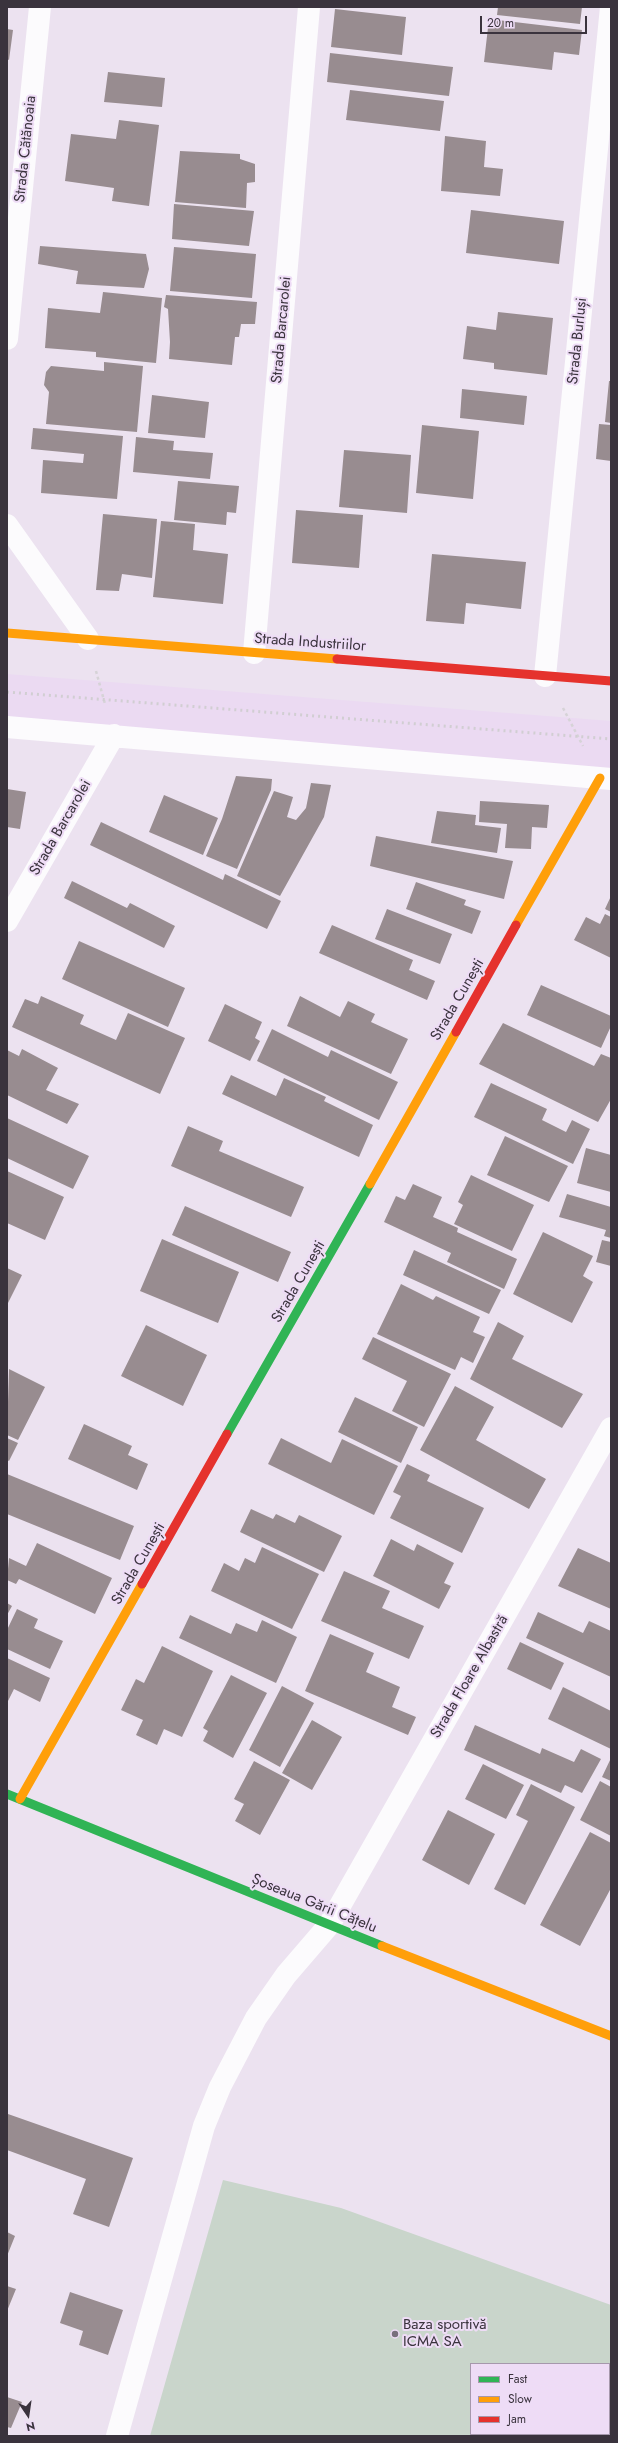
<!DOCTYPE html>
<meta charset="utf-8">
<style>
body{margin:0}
#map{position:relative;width:618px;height:2443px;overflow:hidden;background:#ece2f0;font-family:Jost,sans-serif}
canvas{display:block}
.frame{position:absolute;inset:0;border:8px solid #3a333d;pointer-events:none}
.legend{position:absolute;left:470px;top:2363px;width:140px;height:72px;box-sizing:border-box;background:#eedcf6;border:1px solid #a698ac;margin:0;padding:5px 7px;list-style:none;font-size:12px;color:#3a333d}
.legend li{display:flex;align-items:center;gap:8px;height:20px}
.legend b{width:20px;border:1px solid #a698ac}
.north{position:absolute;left:8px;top:2395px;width:40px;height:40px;-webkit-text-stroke:3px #eedcf6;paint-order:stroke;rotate:167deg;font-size:11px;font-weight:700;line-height:16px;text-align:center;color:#3a333d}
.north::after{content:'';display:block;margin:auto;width:14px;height:18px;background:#3a333d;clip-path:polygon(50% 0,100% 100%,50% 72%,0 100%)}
.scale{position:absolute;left:480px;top:16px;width:107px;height:18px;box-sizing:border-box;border:2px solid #3a333d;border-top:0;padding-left:5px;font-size:12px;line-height:14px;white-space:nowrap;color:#3a333d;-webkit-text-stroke:3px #eedcf6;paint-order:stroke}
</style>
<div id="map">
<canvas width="618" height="2443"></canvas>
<div class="frame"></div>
<ul class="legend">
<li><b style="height:5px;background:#30b455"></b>Fast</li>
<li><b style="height:5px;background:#ff9f0a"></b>Slow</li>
<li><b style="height:5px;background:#e5322d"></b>Jam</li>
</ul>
<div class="north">N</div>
<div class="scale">20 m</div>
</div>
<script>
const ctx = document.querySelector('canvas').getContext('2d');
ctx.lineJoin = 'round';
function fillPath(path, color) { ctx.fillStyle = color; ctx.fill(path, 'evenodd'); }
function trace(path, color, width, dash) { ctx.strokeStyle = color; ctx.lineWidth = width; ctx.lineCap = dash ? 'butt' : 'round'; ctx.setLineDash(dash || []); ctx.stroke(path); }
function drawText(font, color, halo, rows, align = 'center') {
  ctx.font = font + ' Jost,sans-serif'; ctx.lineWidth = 4; ctx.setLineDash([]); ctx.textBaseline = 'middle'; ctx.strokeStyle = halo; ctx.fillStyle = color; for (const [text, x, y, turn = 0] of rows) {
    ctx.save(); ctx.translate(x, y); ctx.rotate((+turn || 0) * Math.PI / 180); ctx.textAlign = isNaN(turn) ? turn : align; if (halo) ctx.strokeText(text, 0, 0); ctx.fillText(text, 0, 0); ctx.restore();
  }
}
const built = new Path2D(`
 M7 674 611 721V771L7 721Z`);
const green = new Path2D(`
 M223 2180 341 2208 611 2305V2436H150ZM471 2364H609V2434H471Z`);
const building = new Path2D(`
 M498 7H582L580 24 497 15Z
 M335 9 406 17 402 55 331 47Z
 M489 19 582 30 579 55 554 52 552 70 484 62Z
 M7 29 13 30 9 60 7 59Z
 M330 53 453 67 449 96 327 82Z
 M108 72 165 78 162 107 104 102Z
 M350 90 444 101 440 131 346 120Z
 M119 120 159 125 149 206 112 201 114 188 65 181 71 134 116 139Z
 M445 136 486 141 484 167 503 169 500 196 441 191Z
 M180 151 240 154V159L255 164V182L247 183 246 208 175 202Z
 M174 204 254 211 249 246 172 239Z
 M471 210 564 221 559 264 466 253Z
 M40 246 146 254 149 269 144 288 76 284 78 271 38 264Z
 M174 247 256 254 252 298 170 291Z
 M103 292 162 298 156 363 96 357V352L45 348 48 308 100 313Z
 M166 295 257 302 255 324H241L239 337H235L232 365 169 359 170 342 168 309 164 307Z
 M498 312 553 318 547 375 494 369V363L463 359 467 326 496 330Z
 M104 362 143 366 137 432 46 424 49 392 44 385 46 372 51 366 104 371Z
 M609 381H611V423L605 422Z
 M462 389 527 396 524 425 460 418Z
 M152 395 209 402 205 438 148 433Z
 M599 424 611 425V461L596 459Z
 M422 425 479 431 473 499 416 493Z
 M33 428 123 436 117 499 41 493 43 460 83 463 84 454 31 449Z
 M136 437 174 441 173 450 213 453 210 479 133 472Z
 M344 450 411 455 407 513 339 507Z
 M178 481 239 486 236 513 227 512 226 525 174 520Z
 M296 510 363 515 359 568 292 563Z
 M103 514 157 519 152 578 122 574 119 591 96 590Z
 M161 521 195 524 193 550 228 554 223 604 153 597Z
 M432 554 526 562 521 609 466 603 464 624 426 621Z
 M236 776 272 779 271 790 237 869 206 856 222 819Z
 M311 783 331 785 324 817 280 896 237 876 274 791 293 797 287 817 296 820 306 808Z
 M7 789 26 792 20 829 7 827Z
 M164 795 218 818 203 855 149 832Z
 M480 801 549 805 547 828 532 827 531 849 505 848 507 824 479 822Z
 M437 811 476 815 475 825 501 828 497 853 431 843Z
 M101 822 223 880 225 874 281 901 267 929 90 845Z
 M376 836 513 861 504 899 370 866Z
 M72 881 127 908 130 903 175 926 164 948 64 898Z
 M416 882 466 900 464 905 481 911 472 934 406 909Z
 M611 896V912L605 909Z
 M387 909 452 934 440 964 375 939Z
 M605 914 611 917V958L574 940 586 917 600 924Z
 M332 925 413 960 409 970 435 981 427 1000 319 953Z
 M79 941 185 988 168 1027 62 979Z
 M541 985 611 1016V1026L601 1048 527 1015Z
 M41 996 84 1015 80 1024 116 1040 128 1013 185 1038 160 1094 12 1027 25 999 38 1004Z
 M300 996 340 1017 348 1001 375 1014 371 1022 408 1039 391 1074 287 1026Z
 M225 1004 262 1022 255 1038 260 1041 250 1061 208 1041Z
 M503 1023 594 1066 601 1054 611 1058V1099L598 1122 479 1064Z
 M272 1029 328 1057 331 1050 398 1082 379 1120 257 1061Z
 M22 1049 58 1068 46 1090 79 1104 67 1124 7 1095V1050L19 1056Z
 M231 1075 276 1096 284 1078 326 1097 324 1101 373 1125 359 1157 222 1094Z
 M491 1083 547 1109 542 1120 566 1132 572 1120 590 1129 573 1164 474 1117Z
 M7 1118 89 1156 73 1189 7 1158Z
 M188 1126 223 1141 219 1151 304 1187 291 1217 171 1166Z
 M505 1136 568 1166 549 1202 487 1175Z
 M586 1148 611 1155V1192L577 1183Z
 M7 1171 64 1197 45 1240 7 1223Z
 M471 1175 534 1205 512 1251 454 1224 463 1205 458 1202Z
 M413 1184 442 1197 433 1217 458 1228 457 1232 517 1259 504 1289 447 1262 451 1253 384 1222 396 1196 405 1200Z
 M567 1194 611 1207V1238L604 1236 606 1230 559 1217Z
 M185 1206 291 1252 278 1282 172 1235Z
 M543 1232 593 1256 583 1276 593 1282 572 1323 513 1294Z
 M162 1239 239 1272 218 1323 140 1291Z
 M602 1240 611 1242V1266L596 1262Z
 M414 1250 501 1290 489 1314 403 1275Z
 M7 1268 22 1275 7 1305Z
 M401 1284 433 1300 436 1296 480 1317 473 1332 485 1337 473 1363 461 1357 455 1370 377 1334Z
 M498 1322 524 1336 512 1359 583 1394 562 1428 470 1379Z
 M146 1325 207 1355 183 1406 121 1376Z
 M373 1337 451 1374 424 1427 392 1411 407 1381 362 1359Z
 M9 1369 45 1387 18 1440 7 1435Z
 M455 1386 494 1407 476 1440 546 1479 529 1509 420 1450Z
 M355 1397 418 1427 401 1463 338 1432Z
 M84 1424 132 1446 128 1455 148 1464 137 1490 68 1459Z
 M7 1438 18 1443 9 1461 7 1460Z
 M281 1438 331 1463 342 1439 398 1466 374 1515 268 1464Z
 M407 1464 430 1475 427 1481 484 1508 462 1553 390 1518 401 1496 393 1492Z
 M7 1474 134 1526 120 1560 7 1514Z
 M251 1509 273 1519 276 1514 295 1523 299 1515 342 1536 324 1572 240 1532Z
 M391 1539 414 1551 417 1544 454 1563 444 1583 451 1586 439 1609 373 1576Z
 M37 1543 112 1578 95 1614 19 1579 16 1584 7 1580 9 1558 26 1566Z
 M262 1547 319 1574 292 1629 211 1591 224 1563 239 1571 245 1558 255 1563Z
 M578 1548 611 1563V1609L558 1586Z
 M344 1571 390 1591 382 1608 424 1626 409 1659 321 1621Z
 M7 1603 12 1606 7 1615Z
 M17 1609 38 1619 34 1628 63 1641 50 1669 7 1649V1630Z
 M538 1612 583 1633 589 1621 611 1631V1677L526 1638Z
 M190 1615 231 1634 236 1623 257 1632 262 1620 297 1637 276 1683 179 1638Z
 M330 1634 374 1653 366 1672 400 1687 392 1707 416 1717 408 1735 305 1691Z
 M520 1642 564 1663 551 1690 507 1669Z
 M162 1646 213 1671 182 1737 164 1729 157 1745 136 1735 143 1720 121 1710 136 1679 144 1683Z
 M7 1658 50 1678 40 1702 14 1689 7 1703Z
 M231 1675 267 1693 233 1758 203 1741 208 1731 203 1728Z
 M282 1686 314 1703 280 1767 249 1750Z
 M563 1687 611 1711V1749L548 1719Z
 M312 1720 342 1737 312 1790 282 1773Z
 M475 1725 540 1754 542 1748 574 1762 581 1749 601 1759 582 1793 565 1785 561 1793 464 1750Z
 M611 1758V1781L602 1777Z
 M254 1761 290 1780 260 1835 235 1821 244 1804 234 1799Z
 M483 1764 524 1785 506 1819 465 1799Z
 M600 1781 611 1787V1836L580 1820Z
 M531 1784 575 1807 525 1905 494 1889 528 1821 516 1815Z
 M448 1810 495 1834 469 1885 422 1860Z
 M590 1832 611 1843V1888L580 1946 540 1925Z
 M8 2114 133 2158 109 2227 73 2214 86 2179 7 2150Z
 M7 2232 15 2236 7 2256Z
 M7 2286 16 2289 7 2311Z
 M70 2292 123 2310 108 2355 79 2345 83 2331 60 2323Z
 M7 2397 22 2402 11 2428 7 2427Z`);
const path = new Path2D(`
 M96 671 105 704
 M563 708 583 746`);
const street = new Path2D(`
 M7 339 40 7
 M7 525 88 639
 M254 653 309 7
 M545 676 611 7
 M7 727 611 779
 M7 921 114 735
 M117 2436 204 2126 220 2087 256 2018 286 1975 329 1925 611 1428`);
const fast = new Path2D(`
 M227 1434 370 1184
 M7 1794 382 1946`);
const slow = new Path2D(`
 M7 633 337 659
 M516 925 600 778
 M370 1184 456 1032
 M20 1799 142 1584
 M382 1946 611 2036`);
const jam = new Path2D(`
 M337 659 611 681
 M456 1032 516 925
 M142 1584 227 1434`);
const rail = new Path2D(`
 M7 692 611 739`);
const markers = [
 [395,2334,4,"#78707c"]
];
const streetNames = [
 ["Strada Cătănoaia",26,149,-84],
 ["Strada Barcarolei",282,330,-85],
 ["Strada Burluși",578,341,-84],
 ["Strada Industriilor",310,643,4],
 ["Strada Barcarolei",61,828,-60],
 ["Strada Cunești",458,1000,-60],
 ["Strada Cunești",299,1282,-60],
 ["Strada Cunești",139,1564,-60],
 ["Strada Floare Albastră",470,1677,-60],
 ["Șoseaua Gării Cățelu",314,1904,22]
];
const poiNames = [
 ["Baza sportivă",403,2325],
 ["ICMA SA",403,2342]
];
fillPath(built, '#ebdaf2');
fillPath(green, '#c9d5cb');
fillPath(building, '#988c90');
trace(path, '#d6d3d7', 2.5, [3, 3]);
trace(street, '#fcfbfd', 22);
trace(fast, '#30b455', 9);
trace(slow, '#ff9f0a', 9);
trace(jam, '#e5322d', 9);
trace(rail, '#d1ced2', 3, [2, 4]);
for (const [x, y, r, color] of markers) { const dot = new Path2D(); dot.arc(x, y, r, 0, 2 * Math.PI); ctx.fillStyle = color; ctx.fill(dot); trace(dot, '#eedcf6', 1.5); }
drawText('15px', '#3a333d', '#eedcf6', streetNames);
drawText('15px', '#3a333d', '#eedcf6', poiNames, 'left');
</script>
